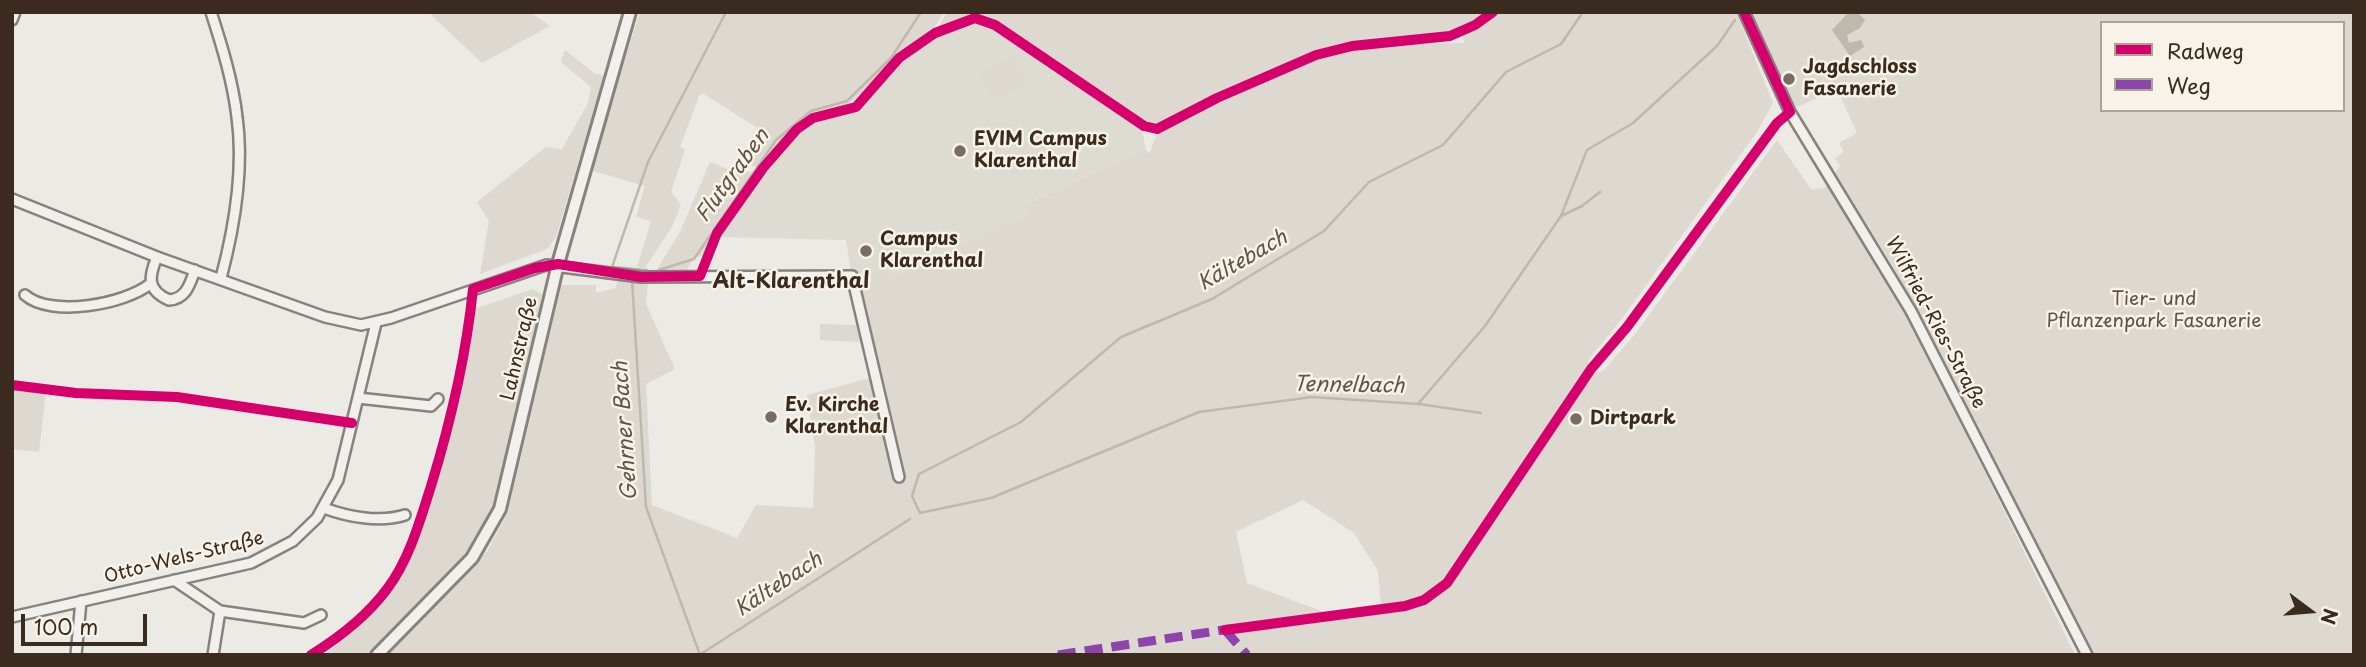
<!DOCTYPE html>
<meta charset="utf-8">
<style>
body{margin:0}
#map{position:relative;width:2366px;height:667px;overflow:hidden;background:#eceae4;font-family:"Playpen Sans",sans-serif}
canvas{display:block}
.frame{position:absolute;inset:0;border:14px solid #3b2a1e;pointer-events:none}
.legend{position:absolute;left:2100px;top:21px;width:245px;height:91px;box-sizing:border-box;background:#f7f3e8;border:2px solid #aca397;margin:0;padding:9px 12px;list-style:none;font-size:21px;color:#3b2a1e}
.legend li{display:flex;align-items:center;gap:14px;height:35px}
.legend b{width:35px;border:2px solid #aca397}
.north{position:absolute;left:2275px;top:576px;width:70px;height:70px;-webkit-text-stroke:5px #f7f3e8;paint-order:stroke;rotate:106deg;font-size:19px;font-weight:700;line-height:28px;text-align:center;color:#3b2a1e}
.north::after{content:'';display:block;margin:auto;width:24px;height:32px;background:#3b2a1e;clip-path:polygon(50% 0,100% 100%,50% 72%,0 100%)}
.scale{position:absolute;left:21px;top:614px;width:126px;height:32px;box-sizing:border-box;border:4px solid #3b2a1e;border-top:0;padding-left:9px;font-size:21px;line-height:24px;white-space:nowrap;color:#3b2a1e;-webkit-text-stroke:5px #f7f3e8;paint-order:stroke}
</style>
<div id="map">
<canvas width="2366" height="667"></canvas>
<div class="frame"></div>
<ul class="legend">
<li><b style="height:9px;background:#d6006c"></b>Radweg</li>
<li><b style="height:9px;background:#8e44ad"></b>Weg</li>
</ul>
<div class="north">N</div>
<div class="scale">100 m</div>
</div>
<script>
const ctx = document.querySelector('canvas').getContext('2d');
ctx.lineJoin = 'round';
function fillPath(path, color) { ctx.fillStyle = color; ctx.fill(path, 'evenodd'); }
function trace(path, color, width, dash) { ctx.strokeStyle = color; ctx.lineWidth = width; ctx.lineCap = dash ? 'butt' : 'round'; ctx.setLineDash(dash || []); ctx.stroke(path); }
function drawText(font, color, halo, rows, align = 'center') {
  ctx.font = font + ' "Playpen Sans",sans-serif'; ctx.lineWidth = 5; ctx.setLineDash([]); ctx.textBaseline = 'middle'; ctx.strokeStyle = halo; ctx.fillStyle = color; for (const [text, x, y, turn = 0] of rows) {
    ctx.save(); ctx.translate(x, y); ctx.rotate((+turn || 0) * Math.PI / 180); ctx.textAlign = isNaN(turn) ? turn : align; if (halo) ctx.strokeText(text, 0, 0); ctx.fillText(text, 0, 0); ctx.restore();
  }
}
const built = new Path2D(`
 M982 22 1142 131 1146 149 1027 203 1031 214 888 279 856 282 851 273 846 240 719 237 761 177 772 167 776 154 805 125 856 110 909 51 935 36Z`);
const green = new Path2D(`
 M428 12H530L550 26 482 63Z
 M640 12H944L934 28 906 48 854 100 840 109 808 117 772 150 760 167 744 165 767 134 704 94H700L680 147 685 150 671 192 681 205 673 225 645 268 637 267 651 221 636 217 645 186 590 170Z
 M947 12H1490L1453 32 1379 39 1316 53 1277 68 1157 129 1144 126 988 21 975 18 939 26Z
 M1498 12H1736L1773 103 1757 132 1621 320 1589 359 1587 375 1603 371 1635 334 1777 140 1811 189 1825 188 1829 182 1892 283 2075 655H386L488 550 508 512 561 285H596V293L616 288 618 277 648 282 646 304 675 369 646 384 652 505 737 538 756 505 813 508 815 447 807 395 870 378 896 479 856 282 883 269 888 279 1030 214 1026 204 1146 149 1149 154 1157 133 1316 57 1386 44 1465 43 1462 36ZM1303 500 1354 533 1378 571 1381 606 1329 614 1247 583 1236 532Z
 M1749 12H2354V655H2092L1893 266 1835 173 1840 166 1835 158 1844 152 1839 143 1857 133 1837 89 1795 108ZM2102 23H2343V110H2102Z
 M565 50 594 73 604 76 556 237 547 249 480 274 489 221 477 202 546 147 562 149 588 103 591 87 561 62Z
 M1013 56 1026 85 992 100 979 71Z
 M710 162 733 171 756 172 716 228 703 256 693 258 686 272 657 269 680 232Z
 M533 289 542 294 506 467 489 517 465 554 368 655H324L355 631 391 590 420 529 458 409 474 309Z
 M820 324 857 325 861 342 820 340Z
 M12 388 46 392 39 452 12 449Z`);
const water = new Path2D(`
 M1849 12H1857L1865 20 1860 28 1847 35 1849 43 1861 40 1864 47 1850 56 1832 30Z`);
const stream = new Path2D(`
 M1583 12 1561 44 1506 72 1443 145 1369 182 1324 231 1212 299 1121 337 1021 422 919 474 912 496 920 513 991 498 1199 412 1312 397 1418 404 1485 326 1561 216 1587 150 1633 123 1717 46 1735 20
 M1561 216 1582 206 1600 192
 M647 270 612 267 648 162 726 12
 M659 270 694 259 776 140 811 111 847 101 891 58 921 12
 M632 280 646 507 700 655
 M1419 404 1481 413
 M701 654 910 519`);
const minor = new Path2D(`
 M211 12C222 46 233 82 237 117 244 168 234 229 221 278
 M1744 12 1790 112 1911 311 2087 655
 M12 20 15 12
 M12 199 157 257 325 317 361 325 391 318 546 265 641 277 852 276 899 477
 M157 257C149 276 146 290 169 300 186 299 190 284 195 270
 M25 295C51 318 125 304 150 284
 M358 398 431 406 438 399
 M324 508C348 517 380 523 405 515
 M174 580 220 611 304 623 321 615
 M12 617 251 563 293 541 317 518 338 480 376 323
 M76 655 81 601
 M213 655 220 611`);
const major = new Path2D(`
 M377 655 472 558 500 509 558 264 630 12`);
const quiet = new Path2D(`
 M1225 630 1247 655
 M1058 655 1230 629`);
const cycleway = new Path2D(`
 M12 385 76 393 177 397 352 423
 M1225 630 1405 606 1424 600 1447 583 1591 369 1627 327 1777 123 1790 112 1744 12
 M311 655C340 637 367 616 387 589 409 560 420 521 431 486 451 421 466 357 473 289L535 268 558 264 641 277 700 276 717 233 763 168 797 129 813 118 856 107 899 58 935 33 975 18 995 25 1144 126 1157 129 1217 98 1316 55 1352 46 1450 36 1475 25 1493 12`);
const markers = [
 [1789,79,7,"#796d63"],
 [960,151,7,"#796d63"],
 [866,251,7,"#796d63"],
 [771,417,7,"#796d63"],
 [1576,419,7,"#796d63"]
];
const poiNames = [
 ["Jagdschloss",1803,68],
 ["Fasanerie",1803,90],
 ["EVIM Campus",974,140],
 ["Klarenthal",974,162],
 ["Campus",880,240],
 ["Klarenthal",880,262],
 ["Ev. Kirche",785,406],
 ["Klarenthal",785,428],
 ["Dirtpark",1590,419]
];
const parkNames = [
 ["Tier- und",2154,300],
 ["Pflanzenpark Fasanerie",2154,322]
];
const streetNames = [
 ["Wilfried-Ries-Straße",1935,323,62],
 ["Lahnstraße",520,349,-77],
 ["Otto-Wels-Straße",184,558,-14]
];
const waterNames = [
 ["Flutgraben",733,176,-54],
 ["Kältebach",1243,261,-30],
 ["Tennelbach",1349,386,1],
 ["Gehrner Bach",626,431,-94],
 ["Kältebach",779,585,-33]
];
const neighbourhoodNames = [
 ["Alt-Klarenthal",791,282]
];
fillPath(built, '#dedbd2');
fillPath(green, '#ddd9d0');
fillPath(water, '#beb8ad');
trace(stream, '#beb8ad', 2.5);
trace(minor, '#86827c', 14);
trace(major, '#86827c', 16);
trace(minor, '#f1f0ec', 9);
trace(major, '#f1f0ec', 10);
trace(quiet, '#8e44ad', 9, [18, 9]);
trace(cycleway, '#d6006c', 10);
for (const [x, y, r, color] of markers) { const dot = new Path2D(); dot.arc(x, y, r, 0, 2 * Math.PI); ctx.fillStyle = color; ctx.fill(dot); trace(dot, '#f7f3e8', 2.5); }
drawText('bold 19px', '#3b2a1e', '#f7f3e8', poiNames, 'left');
drawText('19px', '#605246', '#f7f3e8', parkNames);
drawText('19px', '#3b2a1e', '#f7f3e8', streetNames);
drawText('italic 21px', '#625448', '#f7f3e8', waterNames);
drawText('bold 21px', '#3b2a1e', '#f7f3e8', neighbourhoodNames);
</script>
